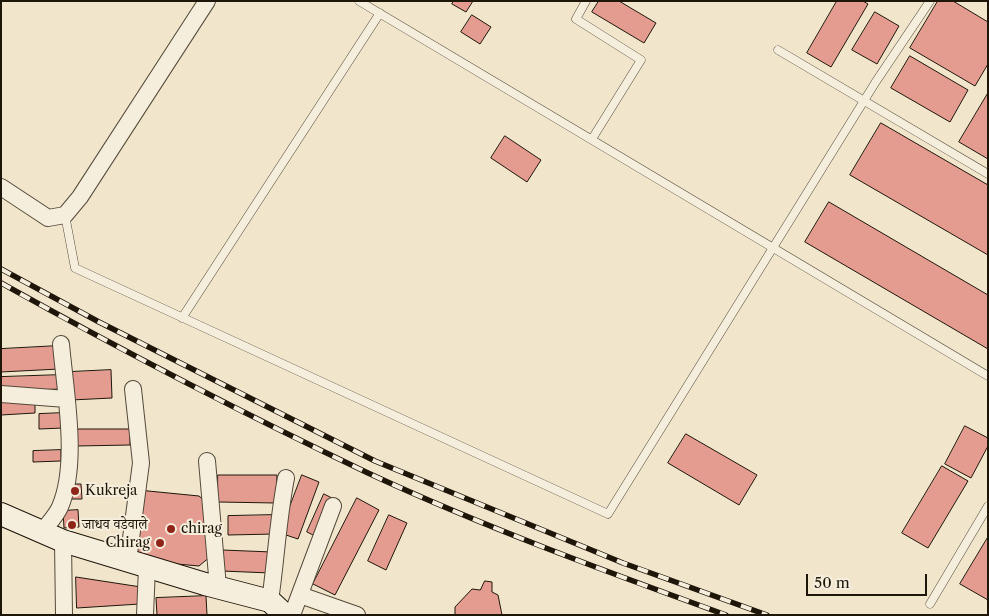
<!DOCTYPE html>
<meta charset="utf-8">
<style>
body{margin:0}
#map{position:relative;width:989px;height:616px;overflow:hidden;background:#f1e5cb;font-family:"Libre Caslon Text",serif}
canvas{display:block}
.frame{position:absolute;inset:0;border:2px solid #1f160a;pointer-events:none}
.scale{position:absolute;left:806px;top:574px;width:121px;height:22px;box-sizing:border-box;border:2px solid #1f160a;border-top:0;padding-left:6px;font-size:15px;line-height:18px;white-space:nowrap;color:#1f160a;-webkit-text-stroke:4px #f6eedd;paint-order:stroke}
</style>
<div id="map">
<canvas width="989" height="616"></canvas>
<div class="frame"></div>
<div class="scale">50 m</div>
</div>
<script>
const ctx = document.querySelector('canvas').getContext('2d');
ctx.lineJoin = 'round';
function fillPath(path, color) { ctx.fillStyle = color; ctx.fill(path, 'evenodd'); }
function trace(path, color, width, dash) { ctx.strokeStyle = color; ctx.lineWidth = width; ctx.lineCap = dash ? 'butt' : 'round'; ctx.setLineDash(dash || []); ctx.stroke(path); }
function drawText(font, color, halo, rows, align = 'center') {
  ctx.font = font + ' "Libre Caslon Text","Noto Serif Devanagari",serif'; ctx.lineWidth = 4; ctx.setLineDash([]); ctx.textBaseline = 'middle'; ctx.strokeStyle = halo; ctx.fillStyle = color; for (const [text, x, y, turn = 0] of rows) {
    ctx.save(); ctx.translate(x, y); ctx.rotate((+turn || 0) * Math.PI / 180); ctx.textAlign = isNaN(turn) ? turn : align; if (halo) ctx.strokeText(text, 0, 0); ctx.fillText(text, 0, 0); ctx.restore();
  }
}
const building = new Path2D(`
 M454 1H473L466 12 452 4Z
 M599 1H619L656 23 644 43 592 12Z
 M837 1H863L868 4 831 67 807 53Z
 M938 1H953L988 22V64L975 86 910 48Z
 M875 12 899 26 877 64 852 50Z
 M472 15 491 27 480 44 461 32Z
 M910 56 968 90 950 122 891 88Z
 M988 93V159L959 142Z
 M881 123 988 185V255L850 175Z
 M505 136 541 160 527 182 491 158Z
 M829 202 988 295V349L805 242Z
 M58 346 59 369 1 372V349Z
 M111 370 112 398 71 400 70 372Z
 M61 375V389L1 391V377Z
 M35 401V413L1 415V403Z
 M63 413V428L39 429V414Z
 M965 426 988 438V446L971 478 945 464Z
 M77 429H130V445L77 446Z
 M686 434 757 475 739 505 668 463Z
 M61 450V461L33 462V451Z
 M942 466 968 481 928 548 902 533Z
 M218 475H277L276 503 218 502Z
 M302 475 319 482 298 539 280 533Z
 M68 484H81L82 499H69Z
 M138 490 199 496 206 502 211 556 199 566 132 560Z
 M324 494 332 498 315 536 307 532Z
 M357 498 379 510 335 595 313 584Z
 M78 510 79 527 64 528 63 511Z
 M274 515 275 534 228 535V516Z
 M389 515 407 523 386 570 368 561Z
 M988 537V600L960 584Z
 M222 550 272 552 271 573 221 571Z
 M76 577 141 587 140 604 77 608Z
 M485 581 492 582V592L498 595 502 615H455V607L472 589 480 590Z
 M206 596 207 615H157L156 598Z`);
const lane = new Path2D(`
 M359 1 988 376
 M586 1 576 19 641 60 592 139
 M778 50 988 174
 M65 215 75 268 608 514 875 83 930 1
 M182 318 380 13
 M930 604 988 506`);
const street = new Path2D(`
 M1 187 48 218 65 215 80 197 207 1
 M1 394 66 399
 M207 461 218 587
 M42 532C48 524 56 516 60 507 79 463 65 391 61 344
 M63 541 64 615
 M128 561 141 463 133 389
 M300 595 357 615
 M270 601C276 560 278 519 286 478
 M145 615 147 567
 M292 615 333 506`);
const secondary = new Path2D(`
 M1 514 63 541 205 584 270 601 285 615`);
const rail = new Path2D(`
 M1 269 99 322 375 461 623 563 767 615
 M1 283C121 350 244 414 368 473 484 527 605 571 726 615`);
const markers = [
 [75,491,5,"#8f2418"],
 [72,525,5,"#8f2418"],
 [171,529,5,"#8f2418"],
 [160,543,5,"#8f2418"]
];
const poiNames = [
 ["Kukreja",85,491],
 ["जाधव वडेवाले",82,525],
 ["chirag",181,529],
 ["Chirag",150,543,"right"]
];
fillPath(building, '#e49c91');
trace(building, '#1f160a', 1);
trace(lane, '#544a3a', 9);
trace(street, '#544a3a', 18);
trace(secondary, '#1f160a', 24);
trace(lane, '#f6eedd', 8);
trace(street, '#f6eedd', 16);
trace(secondary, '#f6eedd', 22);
trace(rail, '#1f160a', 5.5);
trace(rail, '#f6eedd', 4, [11]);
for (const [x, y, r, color] of markers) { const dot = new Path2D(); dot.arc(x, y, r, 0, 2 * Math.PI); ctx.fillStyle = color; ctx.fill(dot); trace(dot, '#f6eedd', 2); }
drawText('14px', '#1f160a', '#f6eedd', poiNames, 'left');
</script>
